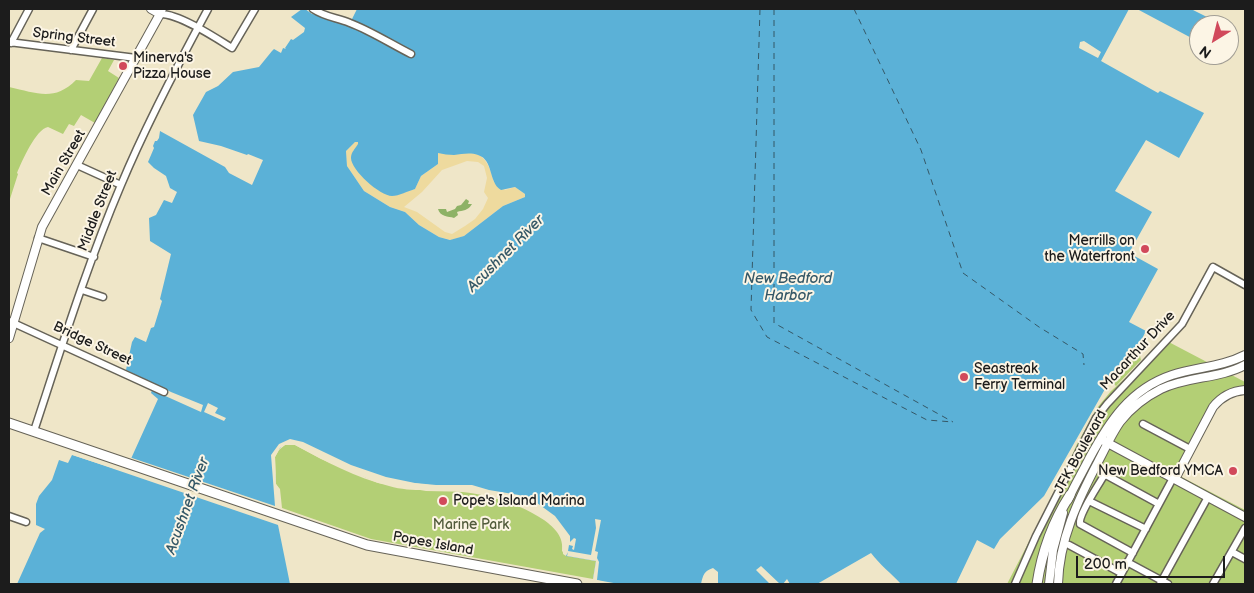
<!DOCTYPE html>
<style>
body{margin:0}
#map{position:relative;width:1254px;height:593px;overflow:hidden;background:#efe6c8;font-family:"Balsamiq Sans",sans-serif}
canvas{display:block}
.frame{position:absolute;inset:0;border:10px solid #1c1c1c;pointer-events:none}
.north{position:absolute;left:1189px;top:15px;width:50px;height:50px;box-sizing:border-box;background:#fcf5e5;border:1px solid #a29e95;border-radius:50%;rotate:216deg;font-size:14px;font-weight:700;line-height:20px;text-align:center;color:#1c1c1c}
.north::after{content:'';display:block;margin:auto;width:18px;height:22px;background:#d1495b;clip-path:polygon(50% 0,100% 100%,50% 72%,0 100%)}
.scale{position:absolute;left:1076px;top:556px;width:149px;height:22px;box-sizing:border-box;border:2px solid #1c1c1c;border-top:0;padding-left:6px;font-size:15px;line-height:18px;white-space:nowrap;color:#1c1c1c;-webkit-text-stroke:4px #fcf5e5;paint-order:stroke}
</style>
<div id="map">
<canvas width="1254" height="593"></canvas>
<div class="frame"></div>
<div class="north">N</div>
<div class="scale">200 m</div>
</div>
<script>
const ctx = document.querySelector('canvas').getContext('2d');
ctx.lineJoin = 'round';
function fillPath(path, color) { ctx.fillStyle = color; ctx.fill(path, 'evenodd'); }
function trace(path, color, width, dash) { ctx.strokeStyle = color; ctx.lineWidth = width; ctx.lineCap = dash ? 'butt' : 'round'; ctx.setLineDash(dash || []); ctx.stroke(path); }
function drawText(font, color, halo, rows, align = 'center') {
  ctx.font = font + ' "Balsamiq Sans",sans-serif'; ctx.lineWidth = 4; ctx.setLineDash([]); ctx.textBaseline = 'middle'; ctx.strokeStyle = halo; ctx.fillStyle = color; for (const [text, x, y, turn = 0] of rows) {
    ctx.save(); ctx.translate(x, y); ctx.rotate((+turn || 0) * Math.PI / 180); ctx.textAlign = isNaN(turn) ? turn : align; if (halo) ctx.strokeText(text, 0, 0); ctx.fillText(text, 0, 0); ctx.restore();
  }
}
const green = new Path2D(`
 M102 58 114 60 108 71 119 78 95 123 81 115 74 126 69 124 63 134 48 127C36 129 22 161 17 173L18 174 9 202V87C37 93 54 102 76 80L89 81Z
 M1163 339 1245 382V389L1237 388 1227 391 1217 399 1208 410 1174 473 1245 510V584H1007L1061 480 1077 444 1097 408 1111 391 1142 363Z
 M1133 352 1140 356 1141 360 1116 386 1114 384 1130 354Z
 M285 445H295C325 461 356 478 389 486 406 491 422 490 439 490 477 492 512 499 544 520 555 528 564 537 562 551L567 556 596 561 593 579 371 539 282 508 280 489 276 484 275 457 279 450Z`);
const forest = new Path2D(`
 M466 199 469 201 468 204H472C468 211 463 210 457 212L458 215 454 218C448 216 440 217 438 209H446L447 212 455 209 457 206 461 205Z`);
const sand = new Path2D(`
 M355 142H358L359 144 353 151 393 196 415 189 421 176 438 164V153C471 157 483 141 494 182L505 190 515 187 525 194V197L503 206 464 236 451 240 439 237 419 225 405 212 390 207 364 191 347 166 346 151ZM467 161 478 162 484 166 487 178 484 192 488 198 483 209 475 219 465 226 452 234 445 232 417 212 404 207 422 192 442 170Z`);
const water = new Path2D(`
 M302 9H305L312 14 352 19 357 9H1129L1101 61 1158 93 1160 91 1204 113 1179 158 1146 140 1115 191 1152 212 1129 253 1158 269 1129 322 1146 331C1142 338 1138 350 1130 354L1114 384 1109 382 1044 496 1000 539 994 549 977 540 956 584H901C891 573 880 565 871 553L817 584H790L787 579 783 584H718V572L713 568C704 571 703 575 701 584H604V582L593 579 596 561 566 556 565 553 566 542 561 530 531 507 466 489 367 478 294 443 283 445 274 455 278 525 290 584H17L40 533 45 529 36 525V504L39 496 52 480 59 460 68 463 72 455 125 472 158 399 151 393 152 390 201 412 203 405 171 392 126 370 132 342 135 337 146 342 151 328 154 327 162 301 160 299 171 254 150 241 149 218 156 215 164 200 172 203 177 192 170 188 166 176 154 168 148 162 154 148 153 146 155 141H157L159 138 160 131 225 167 229 173 252 185 263 160 248 154 247 155 221 146 199 141 193 115 206 92 218 86 233 72 259 67 272 51 274 49 281 53 283 48 286 49 285 48 291 39 293 40 304 32 305 28 291 17ZM355 142H358V144C355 149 351 152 351 158 351 170 380 196 392 196 399 196 408 191 415 189L421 176 438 164V153C443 154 449 155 454 155 462 154 470 152 478 155 494 160 488 182 501 190L515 187 525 194V197L503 206 464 236 450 240 439 237 419 225 405 212 390 207 364 191 347 166 346 151Z
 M1137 9H1191L1213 20 1210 25H1199V42Z`);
const pier = new Path2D(`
 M1084 41 1101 52 1098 58 1079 48 1080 42Z
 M208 403 218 408 215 413 226 418 224 421 204 412Z
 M290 439 303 442 351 465 386 477 415 483 436 485H472L489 490 519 495 533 500 555 516 570 536V542L574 538 576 539 574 550 572 549 573 546 569 545 568 551 591 555 596 528 595 519 601 520 595 551 598 552 597 558 599 562 597 580 619 584H602L592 581 591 579H593L596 561 567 556 568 552 566 556 563 554 562 538 556 527 534 511 520 505 474 492 426 491 378 483 321 459 295 445H285L280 448 275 457 276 484 278 488 280 507 281 526 70 454 73 452 123 470 129 457 275 506 271 455 279 444Z
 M761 566 780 584H770L756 570Z`);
const ferry = new Path2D(`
 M760 9 751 310 767 337 927 420 953 422
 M774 9V323L953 422
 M854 9 921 150 963 273 1039 327 1083 354 1084 365`);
const minor = new Path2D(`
 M163 9 160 14C178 13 216 38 232 48L255 9
 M313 9C327 18 336 17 350 23 371 31 391 44 411 54
 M9 42 136 58
 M11 43 29 9
 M71 50 93 9
 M77 165 121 185
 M38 238 94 257
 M82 290 103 297
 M9 321 164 392
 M1143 424 1190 449
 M34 431C61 349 87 265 121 185 146 125 177 66 208 9
 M1089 501 1146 529
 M9 516 26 522
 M1069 545 1121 573
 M1232 552 1245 559
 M1133 553 1080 524C1078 515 1098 486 1103 477L1106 475 1159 504
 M1127 562 1168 584
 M1015 584 1036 536 1096 418 1107 404 1182 324 1213 267 1245 285
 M1116 584 1173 478
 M1160 584 1208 497
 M1213 584 1245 528`);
const major = new Path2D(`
 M9 338 42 227 160 14 151 9
 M1104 441 1245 517
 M1175 479 1213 407C1221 397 1232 391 1245 390
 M1068 500C1074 486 1082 473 1089 459 1109 422 1130 389 1172 375 1196 367 1222 367 1245 355
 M1049 584 1053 550 1063 513
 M1058 584C1059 540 1078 500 1098 462 1105 449 1111 435 1120 422 1131 408 1145 397 1161 389 1188 376 1219 379 1245 365`);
const highway = new Path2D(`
 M9 423 367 545 577 584
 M1037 584C1042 551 1052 523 1070 495`);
const markers = [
 [123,66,5,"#d1495b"],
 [1145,249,5,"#d1495b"],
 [964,377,5,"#d1495b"],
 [1233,471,5,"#d1495b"],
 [443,501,5,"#d1495b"]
];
const streetNames = [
 ["Spring Street",74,38,7],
 ["Main Street",64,163,-60],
 ["Middle Street",98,211,-69],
 ["Bridge Street",92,344,25],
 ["Macarthur Drive",1138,351,-47],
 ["JFK Boulevard",1081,452,-61],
 ["Popes Island",433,544,10]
];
const poiNames = [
 ["Minerva's",133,58],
 ["Pizza House",133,74],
 ["Merrills on",1135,241,"right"],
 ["the Waterfront",1135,257,"right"],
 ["Seastreak",974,369],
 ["Ferry Terminal",974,385],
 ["New Bedford YMCA",1223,471,"right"],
 ["Pope's Island Marina",453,501]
];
const parkNames = [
 ["Marine Park",471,525]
];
const waterNames = [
 ["Acushnet River",506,254,-45],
 ["New Bedford",788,279],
 ["Harbor",788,296],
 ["Acushnet River",188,506,-70]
];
fillPath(green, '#b3cf75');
fillPath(forest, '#8eb266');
fillPath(sand, '#eeda9e');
fillPath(water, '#5bb1d7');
fillPath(pier, '#efe6c8');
trace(ferry, '#355867', 1, [6, 5]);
trace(minor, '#666358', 9);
trace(major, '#666358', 10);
trace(highway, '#666358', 11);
trace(minor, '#fff', 6);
trace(major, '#fff', 8);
trace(highway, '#fff', 9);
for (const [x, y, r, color] of markers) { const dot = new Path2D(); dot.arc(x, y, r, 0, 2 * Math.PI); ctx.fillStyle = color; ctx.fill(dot); trace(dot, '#fcf5e5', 2); }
drawText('14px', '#1c1c1c', '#fcf5e5', streetNames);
drawText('14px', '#1c1c1c', '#fcf5e5', poiNames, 'left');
drawText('14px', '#515b3b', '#fcf5e5', parkNames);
drawText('italic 15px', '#355867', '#fcf5e5', waterNames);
</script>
